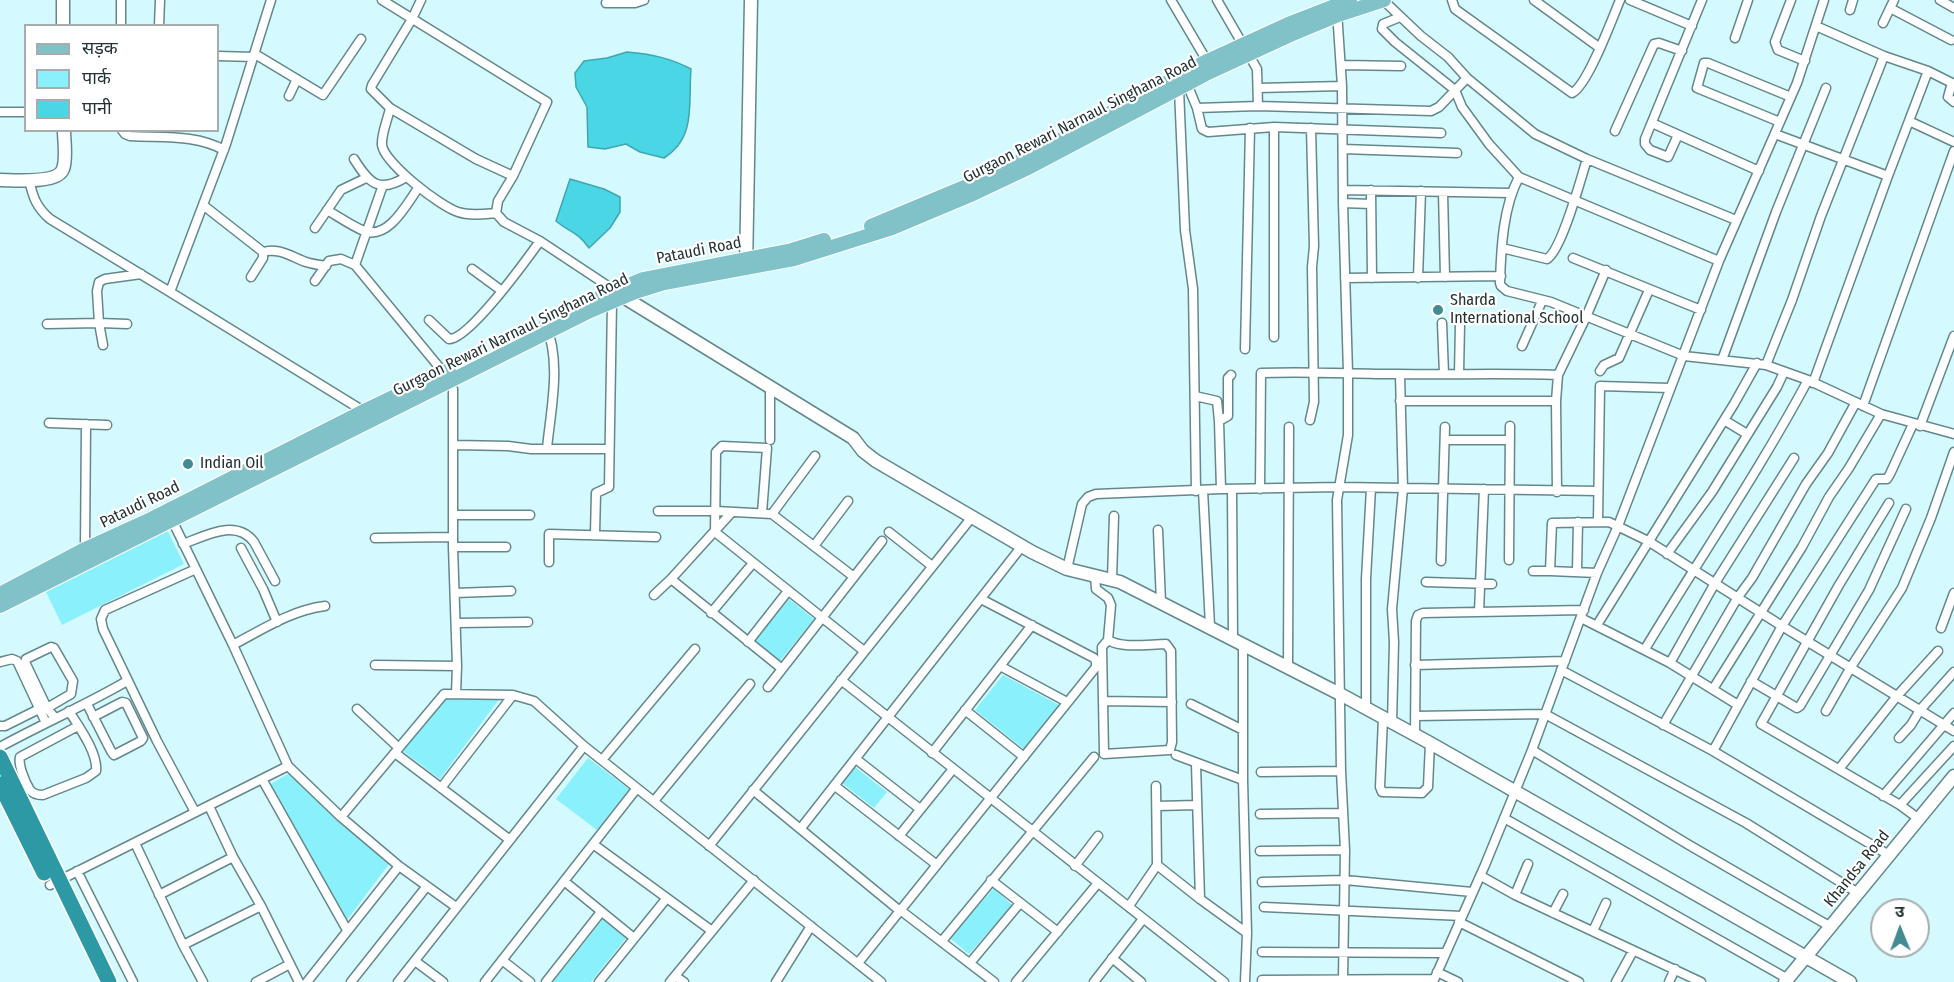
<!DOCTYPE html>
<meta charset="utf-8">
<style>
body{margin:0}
#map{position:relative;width:1954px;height:982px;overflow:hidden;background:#d4faff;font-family:"Fira Sans Condensed","Noto Sans Devanagari",sans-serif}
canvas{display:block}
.legend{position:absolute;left:24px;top:24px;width:195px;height:108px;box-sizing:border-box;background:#fff;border:2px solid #a7adad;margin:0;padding:8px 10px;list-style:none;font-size:18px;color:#233233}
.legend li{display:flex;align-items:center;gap:12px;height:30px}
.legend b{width:30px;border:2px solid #a7adad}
.north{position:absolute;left:1870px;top:898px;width:60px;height:60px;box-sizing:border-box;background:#fff;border:2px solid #a7adad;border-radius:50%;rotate:359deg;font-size:16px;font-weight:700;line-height:24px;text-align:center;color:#233233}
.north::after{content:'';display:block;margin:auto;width:21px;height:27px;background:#438a92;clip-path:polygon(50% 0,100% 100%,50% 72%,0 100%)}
</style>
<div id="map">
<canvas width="1954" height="982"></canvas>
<ul class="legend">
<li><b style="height:8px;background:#81c2c9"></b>सड़क</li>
<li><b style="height:16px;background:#89f0fc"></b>पार्क</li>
<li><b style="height:16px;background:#4bd6e5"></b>पानी</li>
</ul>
<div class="north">उ</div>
</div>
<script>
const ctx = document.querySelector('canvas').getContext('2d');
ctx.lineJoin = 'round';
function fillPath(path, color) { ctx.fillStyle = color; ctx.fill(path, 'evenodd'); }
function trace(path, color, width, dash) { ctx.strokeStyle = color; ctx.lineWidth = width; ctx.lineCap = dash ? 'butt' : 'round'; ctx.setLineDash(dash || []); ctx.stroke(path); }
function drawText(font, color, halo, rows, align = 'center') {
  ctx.font = font + ' "Fira Sans Condensed",sans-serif'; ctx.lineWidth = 4.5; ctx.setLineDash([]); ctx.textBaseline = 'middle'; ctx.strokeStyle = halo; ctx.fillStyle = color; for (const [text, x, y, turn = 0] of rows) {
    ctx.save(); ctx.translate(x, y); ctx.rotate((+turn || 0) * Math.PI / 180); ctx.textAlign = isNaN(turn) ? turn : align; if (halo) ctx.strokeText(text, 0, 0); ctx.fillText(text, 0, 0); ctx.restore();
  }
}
const green = new Path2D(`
 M167 530 184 564 62 625 45 590Z
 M789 599 814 619 780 661 755 641Z
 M1003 675 1059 705 1024 749 975 710Z
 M500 698 440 779 403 751 445 699Z
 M588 758 629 789 597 830 556 799Z
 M855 767 887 792 874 808 842 783Z
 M291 772 323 807 389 864 347 920 271 784Z
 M994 888 1012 905 969 954 950 938Z
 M603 919 626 938 591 982H553Z`);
const water = new Path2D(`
 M627 52C651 54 670 58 691 69 688 103 697 137 664 158L640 152 626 144 605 149 588 147 587 107 576 87 575 73 584 61 607 58Z
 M570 179 604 189 620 197V212L610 228 589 248C577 231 570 233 556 221Z`);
const street = new Path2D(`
 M271 0 226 144 170 292 365 412
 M382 0 547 102 513 176 498 201 496 213 504 222 540 241 614 290
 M421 0 412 19 372 85 371 89 390 108C388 119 381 134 382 145 384 163 441 207 458 212 470 216 484 214 496 213
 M1171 0 1207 61
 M1217 0 1257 69 1258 106
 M1383 0 1421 36 1448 57 1467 78 1535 134 1587 159 1736 220
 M1452 0 1455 9 1572 93C1588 85 1612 19 1620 0
 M1534 0 1600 48
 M1630 0 1692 26
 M1791 0 1775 42 1778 50 1805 61
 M1940 0 1954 8
 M606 3H635L644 0
 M1890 8 1951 40
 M1850 10 1853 0
 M1337 11 1342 86 1343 203 1348 373V435L1337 500 1341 771 1345 850 1343 979
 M1400 17 1383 24 1382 29 1395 42 1455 90 1462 107 1489 144 1519 177 1719 261
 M1883 23 1894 0
 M121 26V0
 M159 26 160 0
 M1735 38 1748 0
 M255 54 323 95 361 39
 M218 56 254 57
 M1342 65 1401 66
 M1928 71 1952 83 1948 97 1954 102
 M1187 84 1197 108 1258 106 1431 111 1439 107 1467 78
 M1258 88 1342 86
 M1179 89 1185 230 1193 289 1196 491
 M289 96 297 79
 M390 108 476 159 513 176
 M1197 108 1202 129 1208 132 1274 127 1441 133
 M0 112H26
 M1909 121 1954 142
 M1780 122 1697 88 1704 63H1708L1791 97
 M1652 123 1759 171
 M122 130 125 134 130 136C162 138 196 134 224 150
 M1615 131 1654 44 1659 43 1682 51
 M1775 134 1888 176
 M1678 135 1668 157 1650 150 1645 144V139L1702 0
 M1343 149 1457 153
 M354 159C369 183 379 194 406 177
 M1519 177C1503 207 1501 248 1500 283L1501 286 1507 291 1551 302 1684 356 1766 365 1808 380 1881 414 1954 434
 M29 180C33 197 36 207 50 219L170 292
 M1344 190 1510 193
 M1371 190 1372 278
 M1443 192 1445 277
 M1343 203 1371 204
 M203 205 263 252V258L251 277
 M327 210C339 217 352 226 364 231 389 240 407 203 419 187
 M315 228 341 190 366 178
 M1502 248 1547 259C1562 250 1581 178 1587 159
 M263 252C278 247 292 257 306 262 312 264 319 265 326 266
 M1573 258 1701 310
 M355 265 383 185
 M472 269 502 291
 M1345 278 1501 276
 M1418 278 1421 191
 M315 281 329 261 341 259 355 265 444 373 453 389V547L457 666 456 694
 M429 320 449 339C469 340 527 259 540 241
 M545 323C562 361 551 408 547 448
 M1442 323 1444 374
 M47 324 99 323 97 291 99 282 105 279 141 274
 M1274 337V127
 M103 345 99 323 127 324
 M1522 346 1542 301
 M1245 349 1250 128
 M1722 360 1776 212 1826 88
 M1766 365 1792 300 1821 216 1884 56
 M1600 371 1604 365 1619 358 1649 290
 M1459 374 1460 324
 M1813 383 1888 176 1928 71 1884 56 1816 26
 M770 386V440
 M1195 396 1217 401 1219 421
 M1400 401H1556
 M1863 406 1954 151
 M1310 420 1314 402 1312 267 1314 246 1311 128
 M1724 420 1747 434
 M49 423 107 425
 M1920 426 1954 336
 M1445 440H1510
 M454 445 508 446 531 449H609
 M1221 489 1219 421 1228 416V378L1231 375
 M1232 489 1233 638
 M1260 489 1261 373C1307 371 1352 374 1398 374 1452 375 1505 373 1558 375
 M1203 490 1210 626
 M1557 492 1556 401 1558 375 1586 317 1606 270
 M1889 503 1839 585 1761 724 1900 805 1919 819
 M658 511H716L772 514 854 577
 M762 513 767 448 722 446 716 452 715 532 864 651
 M772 514 815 456
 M454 515H530
 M171 518 233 645 288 766 341 817 399 866 456 907
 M1598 521 1600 386 1669 388
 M1158 530 1161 603
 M889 532 932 566
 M595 534 596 493 609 487 612 302
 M375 538 453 537
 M183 544C205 536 236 518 254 542L275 581
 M814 546 848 501
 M453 547H506
 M241 548 263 589 277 622
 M85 549 86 424
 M1667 554 1712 492 1777 387 1784 372
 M1509 560 1510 426
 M1441 561 1445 427
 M549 562V534L656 537
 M1067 569 1082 504 1088 497 1096 494 1221 489 1340 487 1598 491
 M1533 571H1550L1552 523 1609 522 1648 541 1782 626 1954 731
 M1550 571 1597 573
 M1577 571 1578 522
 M1095 576 1096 589 1108 598 1111 605 1108 640C1123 649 1149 644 1166 644L1171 651 1172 742 1170 750 1104 754 1102 647 1108 640
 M671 579 781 668
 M1112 579 1114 516
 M1426 582 1492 584
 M455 593 511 591
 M654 595 671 579 732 512
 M1479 612 1484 489
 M711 613 753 563
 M1581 618 1670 663 1738 705
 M457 623 528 622
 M1597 625 1734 404 1757 363
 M1941 628 1954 593
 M748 642 788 591
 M1243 644V780L1247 933 1245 982
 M233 645C263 629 292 610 325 606
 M1645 649C1699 559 1758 473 1808 380
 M0 662 12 659 17 661 46 723
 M1670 663 1715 583 1794 458
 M375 665 457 666
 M1415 665 1565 661
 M1000 666 1067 702
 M1288 667 1289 427
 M1561 670 1713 751 1889 855
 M841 680 1224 982
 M1751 681 1797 708 1800 706 1869 590 1906 509
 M768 687 882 541
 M1713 689 1802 547 1829 497 1849 468 1881 414
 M1103 701 1172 702
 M87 704 111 751 114 755 141 741 143 738 126 703 122 702 93 717
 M1191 704 1243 730
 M47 708 71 694 73 681 54 648 51 647 26 659 25 662 47 708 55 718
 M357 709 399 748
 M1366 709V579L1371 488
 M965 710 1024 757
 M69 711C79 727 98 753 96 771L86 778 43 795C38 795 33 794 30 790 25 782 18 765 20 757L78 726
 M1826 711 1851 667 1902 588 1931 518 1954 452
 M1415 716 1545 714 1746 823 1858 893
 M1383 718 1380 787 1382 792 1422 793 1428 787 1430 743
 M1392 723 1394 642 1392 609 1403 489 1400 375
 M1663 725 1738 597 1752 578 1806 484 1828 453 1856 402
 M0 726H5L39 709
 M1415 735 1416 621 1418 615 1423 613 1584 610
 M1899 738 1911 725 1920 710 1954 672
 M0 747C42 724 86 705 127 681
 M1532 750 1689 845 1831 927
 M1713 751 1782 626 1876 479H1887L1890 474 1913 424
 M395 753 510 840
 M932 753 1032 625
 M1176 755 1243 780
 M856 759 920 809
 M602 760 695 649
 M1196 764 1200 899
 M1839 769 1897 696 1938 651
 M1261 772 1341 771
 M262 779 347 930
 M835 786 937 865
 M441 788 513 695 534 701 584 746 881 982
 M753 790 900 911
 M1883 796 1954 713
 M654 801 750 684
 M1900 805 1954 746
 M209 806 233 857 261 906 299 982
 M1157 806 1197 805
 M195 812 157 741 103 629 101 619 105 610 196 569
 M1260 814 1343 813
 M341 817 444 694 513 695
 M1504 818 1788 979
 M801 828 1022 546
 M899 836 953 769
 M135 843 183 945 203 982
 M593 844 712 931
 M709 846 972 517
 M1260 851 1345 850
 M1157 865 1200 899 1247 933
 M1075 866 1098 836
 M77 871 133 982
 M1481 876 1515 895 1701 982
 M991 880 1058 932
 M564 881 634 938
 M1262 882 1345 880 1472 892
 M50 885 288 766
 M159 895 233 857
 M1515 895 1528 864
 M1129 906 1157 865 1156 786
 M1264 907 1462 916
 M904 913 994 982
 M1553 913 1563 894
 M1459 922 1579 982
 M1593 931 1606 903
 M942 941 1094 757
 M183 945 261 906
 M1262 952 1445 953
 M1112 958 1141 982
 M502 960 530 982
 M415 961 443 982
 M858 963 1096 667V661L1094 658 981 599
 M970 963 1020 903
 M1437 972 1458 982
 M675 976 684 982
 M1262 980 1434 979
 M256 982 290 964
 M307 982 399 866
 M351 982 427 886
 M398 982 584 746
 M485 982 637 788
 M546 982 601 912
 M599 982 666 899
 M670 982 754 880
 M776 982 811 926
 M1016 982 1098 883
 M1094 982 1143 919
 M1433 982 1485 865 1532 750 1597 573 1618 526 1719 261 1797 83 1824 0
 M1616 982 1633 951
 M1669 982 1675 969`);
const secondary = new Path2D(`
 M63 0V26
 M0 180C14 180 58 184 63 169 67 158 64 142 64 130
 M746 268 751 0
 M617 293 853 438 863 451 876 461 1032 552 1067 569 1120 582 1340 694 1430 743 1850 982
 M1785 982 1954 776`);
const primary = new Path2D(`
 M871 226 998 173 1207 61 1288 24 1350 0
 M580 306 643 279 792 250 824 240
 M0 594 85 549 153 518 364 411 449 370
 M0 606 590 311 635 292 664 283 794 259 892 228 973 194 1026 169 1206 74 1295 33 1338 15 1384 0`);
const highway = new Path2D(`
 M0 757 109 982
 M0 784 44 873`);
const markers = [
 [1438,310,6,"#438a92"],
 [188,464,6,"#438a92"]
];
const streetNames = [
 ["Gurgaon Rewari Narnaul Singhana Road",1080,120,-27],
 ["Pataudi Road",699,251,-11],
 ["Gurgaon Rewari Narnaul Singhana Road",511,335,-26],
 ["Pataudi Road",140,505,-26],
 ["Khandsa Road",1857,869,-51]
];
const poiNames = [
 ["Sharda",1450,301],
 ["International School",1450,319],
 ["Indian Oil",200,464]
];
fillPath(green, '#89f0fc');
fillPath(water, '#4bd6e5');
trace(water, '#3fa5b0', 1.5);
trace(street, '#64878b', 11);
trace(secondary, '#64878b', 15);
trace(primary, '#fff', 16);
trace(highway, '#fff', 18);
trace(street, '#fff', 8);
trace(secondary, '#fff', 12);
trace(primary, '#81c2c9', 14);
trace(highway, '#2d99a5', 15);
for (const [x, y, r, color] of markers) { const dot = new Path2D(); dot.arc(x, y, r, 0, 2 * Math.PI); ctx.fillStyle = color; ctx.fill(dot); trace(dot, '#fff', 2); }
drawText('16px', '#233233', '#fff', streetNames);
drawText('16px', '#233233', '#fff', poiNames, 'left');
</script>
